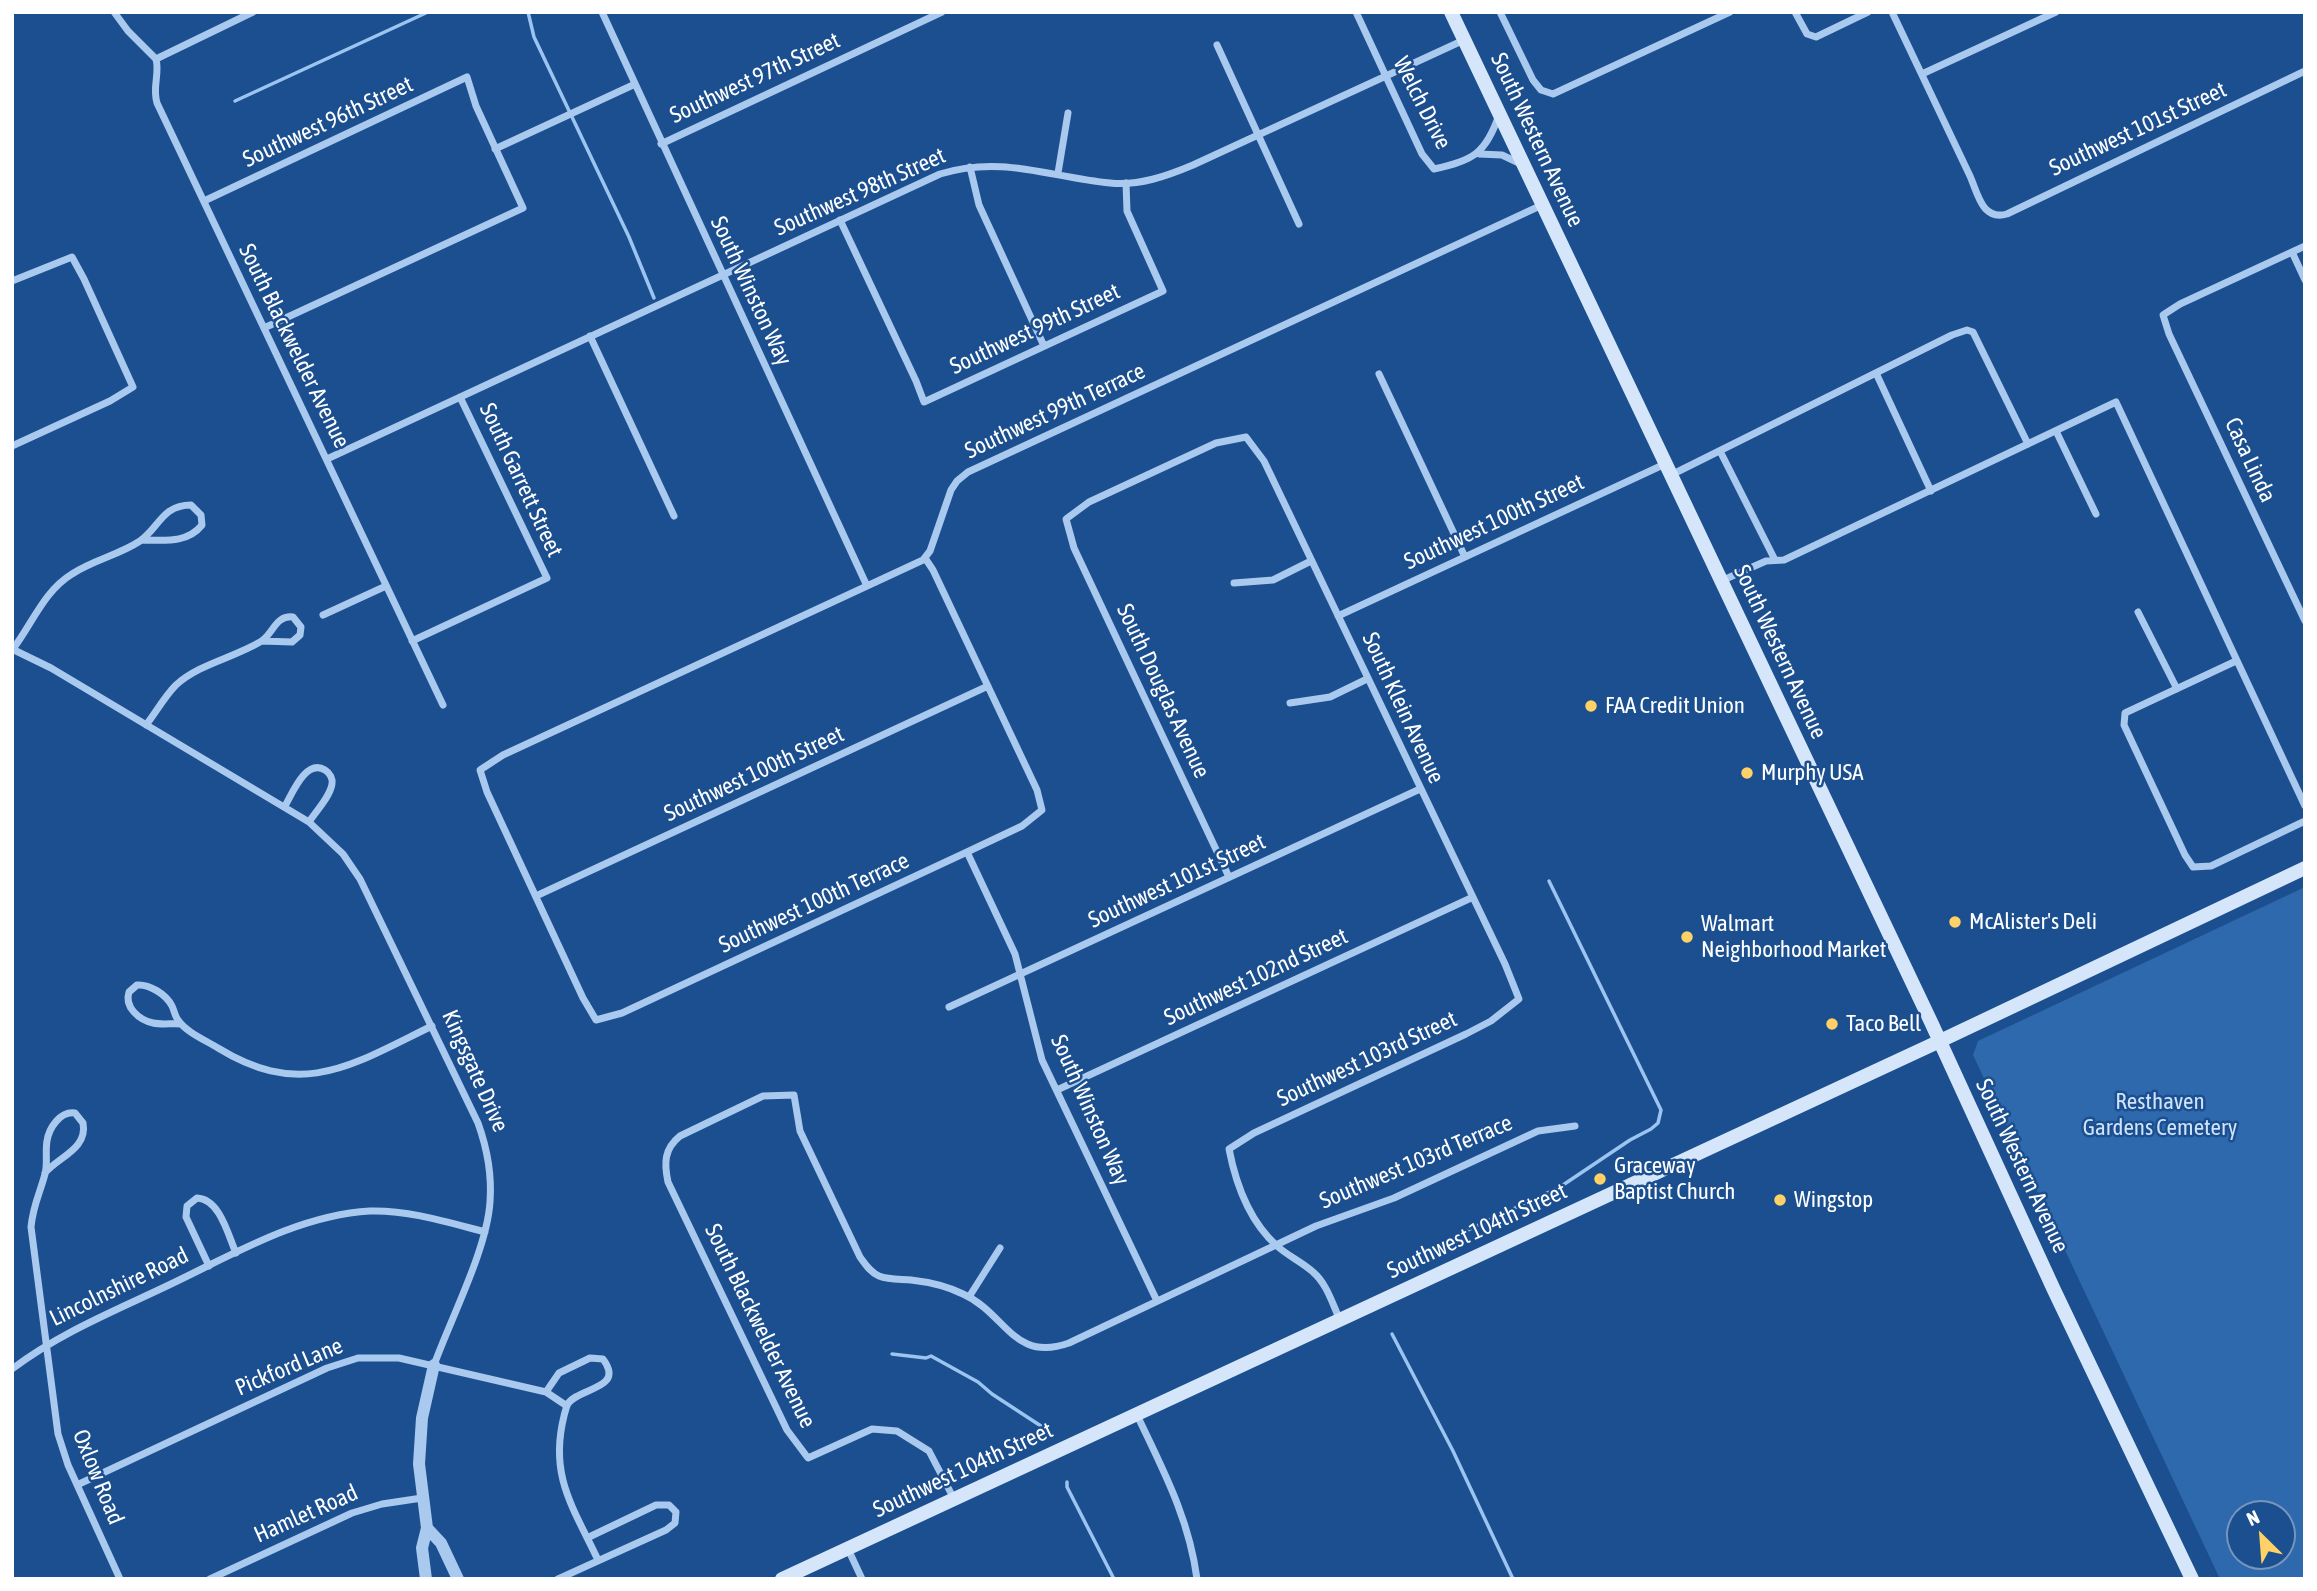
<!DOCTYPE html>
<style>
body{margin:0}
#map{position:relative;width:2317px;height:1591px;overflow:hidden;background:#1b4f8f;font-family:"Asap Condensed",sans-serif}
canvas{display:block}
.frame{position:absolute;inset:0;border:14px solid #fff;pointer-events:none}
.north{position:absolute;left:2226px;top:1500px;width:70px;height:70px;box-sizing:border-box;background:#1b4f8f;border:2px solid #7695bc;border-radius:50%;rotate:335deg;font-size:19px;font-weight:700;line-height:28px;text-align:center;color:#fff}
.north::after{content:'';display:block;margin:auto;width:24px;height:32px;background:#ffd166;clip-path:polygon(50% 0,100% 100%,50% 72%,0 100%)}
</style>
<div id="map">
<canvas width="2317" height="1591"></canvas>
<div class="frame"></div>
<div class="north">N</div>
</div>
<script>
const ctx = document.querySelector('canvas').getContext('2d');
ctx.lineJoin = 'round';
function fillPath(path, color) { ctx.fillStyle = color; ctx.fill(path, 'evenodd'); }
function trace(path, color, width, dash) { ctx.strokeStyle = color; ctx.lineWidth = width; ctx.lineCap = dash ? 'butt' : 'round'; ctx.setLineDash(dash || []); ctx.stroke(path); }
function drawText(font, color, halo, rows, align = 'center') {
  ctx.font = font + ' "Asap Condensed",sans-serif'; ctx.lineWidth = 5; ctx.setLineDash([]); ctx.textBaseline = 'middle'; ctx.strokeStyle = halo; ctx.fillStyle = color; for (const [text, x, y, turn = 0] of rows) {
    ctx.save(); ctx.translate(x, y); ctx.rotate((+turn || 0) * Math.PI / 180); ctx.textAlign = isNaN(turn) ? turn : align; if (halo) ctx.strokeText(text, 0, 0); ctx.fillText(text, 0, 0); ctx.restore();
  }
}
const green = new Path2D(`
 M2305 887V1579H2220L1973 1055 1978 1041ZM2240 1514H2282V1556H2240Z`);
const stream = new Path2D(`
 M528 12 534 37 629 237 654 298
 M235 101 428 12
 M1454 1243 1455 1236 1560 1187 1630 1140 1651 1129 1658 1123 1661 1110 1549 881
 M1392 1334 1453 1451 1513 1579
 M892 1354 926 1358 931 1356 978 1382 992 1394 1044 1428
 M1067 1482V1487L1114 1579`);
const minor = new Path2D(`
 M114 12 128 31 156 59C160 74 152 87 157 103L443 705
 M602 12 867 586
 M1356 12 1422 154 1434 169C1473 161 1486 153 1499 115
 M1500 12 1533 80 1541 90 1553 94 1730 12
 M1795 12 1807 34 1816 37 1868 12
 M1892 12 1970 176C1978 194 1982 221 2007 214L2305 71
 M1217 45 1299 224
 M156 59 253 12
 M1922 74 2056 12
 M661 144 942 12
 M495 149 633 85
 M1479 154 1502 155 1521 164
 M970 167 979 205 1044 346
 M1058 173 1068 113
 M204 201 467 77 476 106 523 208 264 328
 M840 220 916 381 924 402 1163 291 1127 211 1126 183
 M2305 246 2180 304 2163 315 2169 334 2305 621
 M2292 252 2305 280
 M12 281 72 257 84 279 133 387 110 401 12 446
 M590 336 674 516
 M1876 373 1931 491
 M1379 374 1465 557
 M2056 431 2096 514
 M1720 451 1775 560
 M327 459 940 174C1002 155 1049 177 1110 183 1139 186 1167 176 1193 165L1464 40
 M1671 475 1952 335 1967 330 1973 332 2028 444
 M925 558 933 570 1037 790 1042 810 1022 826 967 852 622 1013 596 1020 583 998 487 792 480 770 503 755 923 560 930 551 951 490 957 481 968 472 1542 205
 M1721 581 1766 561 1784 560 2116 402 2305 806
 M1234 583 1273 580 1311 561
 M2138 612 2177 689
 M323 615 386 586
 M1338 616 1665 464
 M412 641 547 578 460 397
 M12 649 51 668 309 822 343 854 360 879 478 1123C487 1148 492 1175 490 1202 487 1249 451 1318 434 1365
 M13 649C32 624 44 591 72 574 93 560 119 555 140 541 159 528 162 505 191 505L201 515 202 525C187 544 163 540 142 540
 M2236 661 2125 713 2124 725 2185 855 2193 867 2211 866 2305 821
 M1290 703 1330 697 1367 679
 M146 725C156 712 165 696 176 685 199 664 233 658 260 642 273 635 275 615 293 617L301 627 300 635 292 642 262 641
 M285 806C292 794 306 758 325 770 330 773 333 779 332 784 330 797 316 811 309 822
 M967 852 1015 954 1042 1060 1157 1301
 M1229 877 1074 548 1066 519 1089 502 1216 443 1246 437 1264 461 1505 964 1519 999 1491 1021 1466 1034 1254 1133 1229 1149C1236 1185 1249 1221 1277 1246 1288 1256 1302 1262 1313 1272 1327 1284 1332 1303 1340 1320
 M536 896 988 686
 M949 1007 1420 789
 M181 1024C172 1023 162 1025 153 1023 139 1020 124 1007 129 992L137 985C149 984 166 994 172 1006 174 1010 175 1016 178 1020 186 1032 205 1040 218 1048 303 1100 352 1065 432 1026
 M1057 1090 1471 898
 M45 1173C58 1157 88 1149 83 1123L75 1113C60 1111 49 1128 47 1141 45 1152 48 1163 45 1174 40 1193 33 1205 31 1227L58 1434 68 1465 120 1579
 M209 1266 186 1217 187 1206 197 1198C220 1199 228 1235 236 1253
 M969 1297 1000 1248
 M12 1369C61 1332 117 1310 171 1284 234 1254 299 1215 370 1211 409 1210 447 1222 485 1232
 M546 1392 559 1373 590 1358 603 1359C626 1390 577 1387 567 1405 567 1406 564 1415 564 1416 549 1476 573 1507 598 1560
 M1137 1415C1163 1470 1189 1518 1197 1579
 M77 1485 327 1368 358 1358H399L546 1392 567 1406
 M954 1499 929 1451 897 1431 872 1429 808 1458 787 1430 668 1182C664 1163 664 1149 680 1136L763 1096 794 1095 800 1131 860 1257C865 1264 870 1272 879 1276 889 1280 901 1279 911 1280 929 1282 947 1286 963 1294 1006 1313 1013 1363 1069 1343L1316 1226 1394 1198 1538 1131 1575 1126
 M848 1549 862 1579
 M210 1579 352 1513 382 1504 422 1498
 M558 1579 666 1530 675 1523 676 1512 669 1505H656L587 1538`);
const tertiary = new Path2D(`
 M427 1528 441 1543 458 1579
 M426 1579 422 1548 427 1528 419 1464 422 1418 434 1365`);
const secondary = new Path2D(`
 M1451 12 1931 1022 2054 1290 2192 1579
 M782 1579 1940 1041 2305 868`);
const markers = [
 [1591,706,7,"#ffd166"],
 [1747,773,7,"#ffd166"],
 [1955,922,7,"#ffd166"],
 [1687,937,7,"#ffd166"],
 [1832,1024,7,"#ffd166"],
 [1600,1179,7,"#ffd166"],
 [1780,1200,7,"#ffd166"]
];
const streetNames = [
 ["Southwest 97th Street",755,78,-25],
 ["Welch Drive",1422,103,63],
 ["Southwest 96th Street",328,122,-25],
 ["Southwest 101st Street",2138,129,-25],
 ["South Western Avenue",1537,140,65],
 ["Southwest 98th Street",860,192,-24],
 ["South Winston Way",751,291,65],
 ["Southwest 99th Street",1035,329,-25],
 ["South Blackwelder Avenue",294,346,64],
 ["Southwest 99th Terrace",1055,411,-25],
 ["Casa Linda",2250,460,65],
 ["South Garrett Street",521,480,65],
 ["Southwest 100th Street",1494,522,-25],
 ["South Western Avenue",1780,652,65],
 ["South Douglas Avenue",1163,691,65],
 ["South Klein Avenue",1403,708,65],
 ["Southwest 100th Street",754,774,-25],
 ["Southwest 101st Street",1177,881,-25],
 ["Southwest 100th Terrace",814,903,-25],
 ["Southwest 102nd Street",1256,977,-25],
 ["Southwest 103rd Street",1367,1059,-25],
 ["Kingsgate Drive",475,1071,66],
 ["South Winston Way",1090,1110,66],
 ["Southwest 103rd Terrace",1416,1162,-23],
 ["South Western Avenue",2022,1166,65],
 ["Southwest 104th Street",1477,1231,-25],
 ["Lincolnshire Road",119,1287,-26],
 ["South Blackwelder Avenue",760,1326,64],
 ["Pickford Lane",289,1367,-23],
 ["Southwest 104th Street",963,1470,-25],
 ["Oxlow Road",98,1477,68],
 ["Hamlet Road",306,1514,-24]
];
const poiNames = [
 ["FAA Credit Union",1605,706],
 ["Murphy USA",1761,773],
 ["McAlister's Deli",1969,922],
 ["Walmart",1701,924],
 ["Neighborhood Market",1701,950],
 ["Taco Bell",1846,1024],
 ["Graceway",1614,1166],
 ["Baptist Church",1614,1192],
 ["Wingstop",1794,1200]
];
const parkNames = [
 ["Resthaven",2160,1102],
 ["Gardens Cemetery",2160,1128]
];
fillPath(green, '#2e69ad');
trace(stream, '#9cc4f0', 3.5);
trace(minor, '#a9c9ee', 7);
trace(tertiary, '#a9c9ee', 12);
trace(secondary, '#d6e6fa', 14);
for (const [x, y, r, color] of markers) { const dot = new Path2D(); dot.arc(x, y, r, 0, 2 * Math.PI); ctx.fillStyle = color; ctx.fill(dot); trace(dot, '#1b4f8f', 2.5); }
drawText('23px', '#fff', '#1b4f8f', streetNames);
drawText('23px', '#fff', '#1b4f8f', poiNames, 'left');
drawText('23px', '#cfe3fa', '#1b4f8f', parkNames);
</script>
